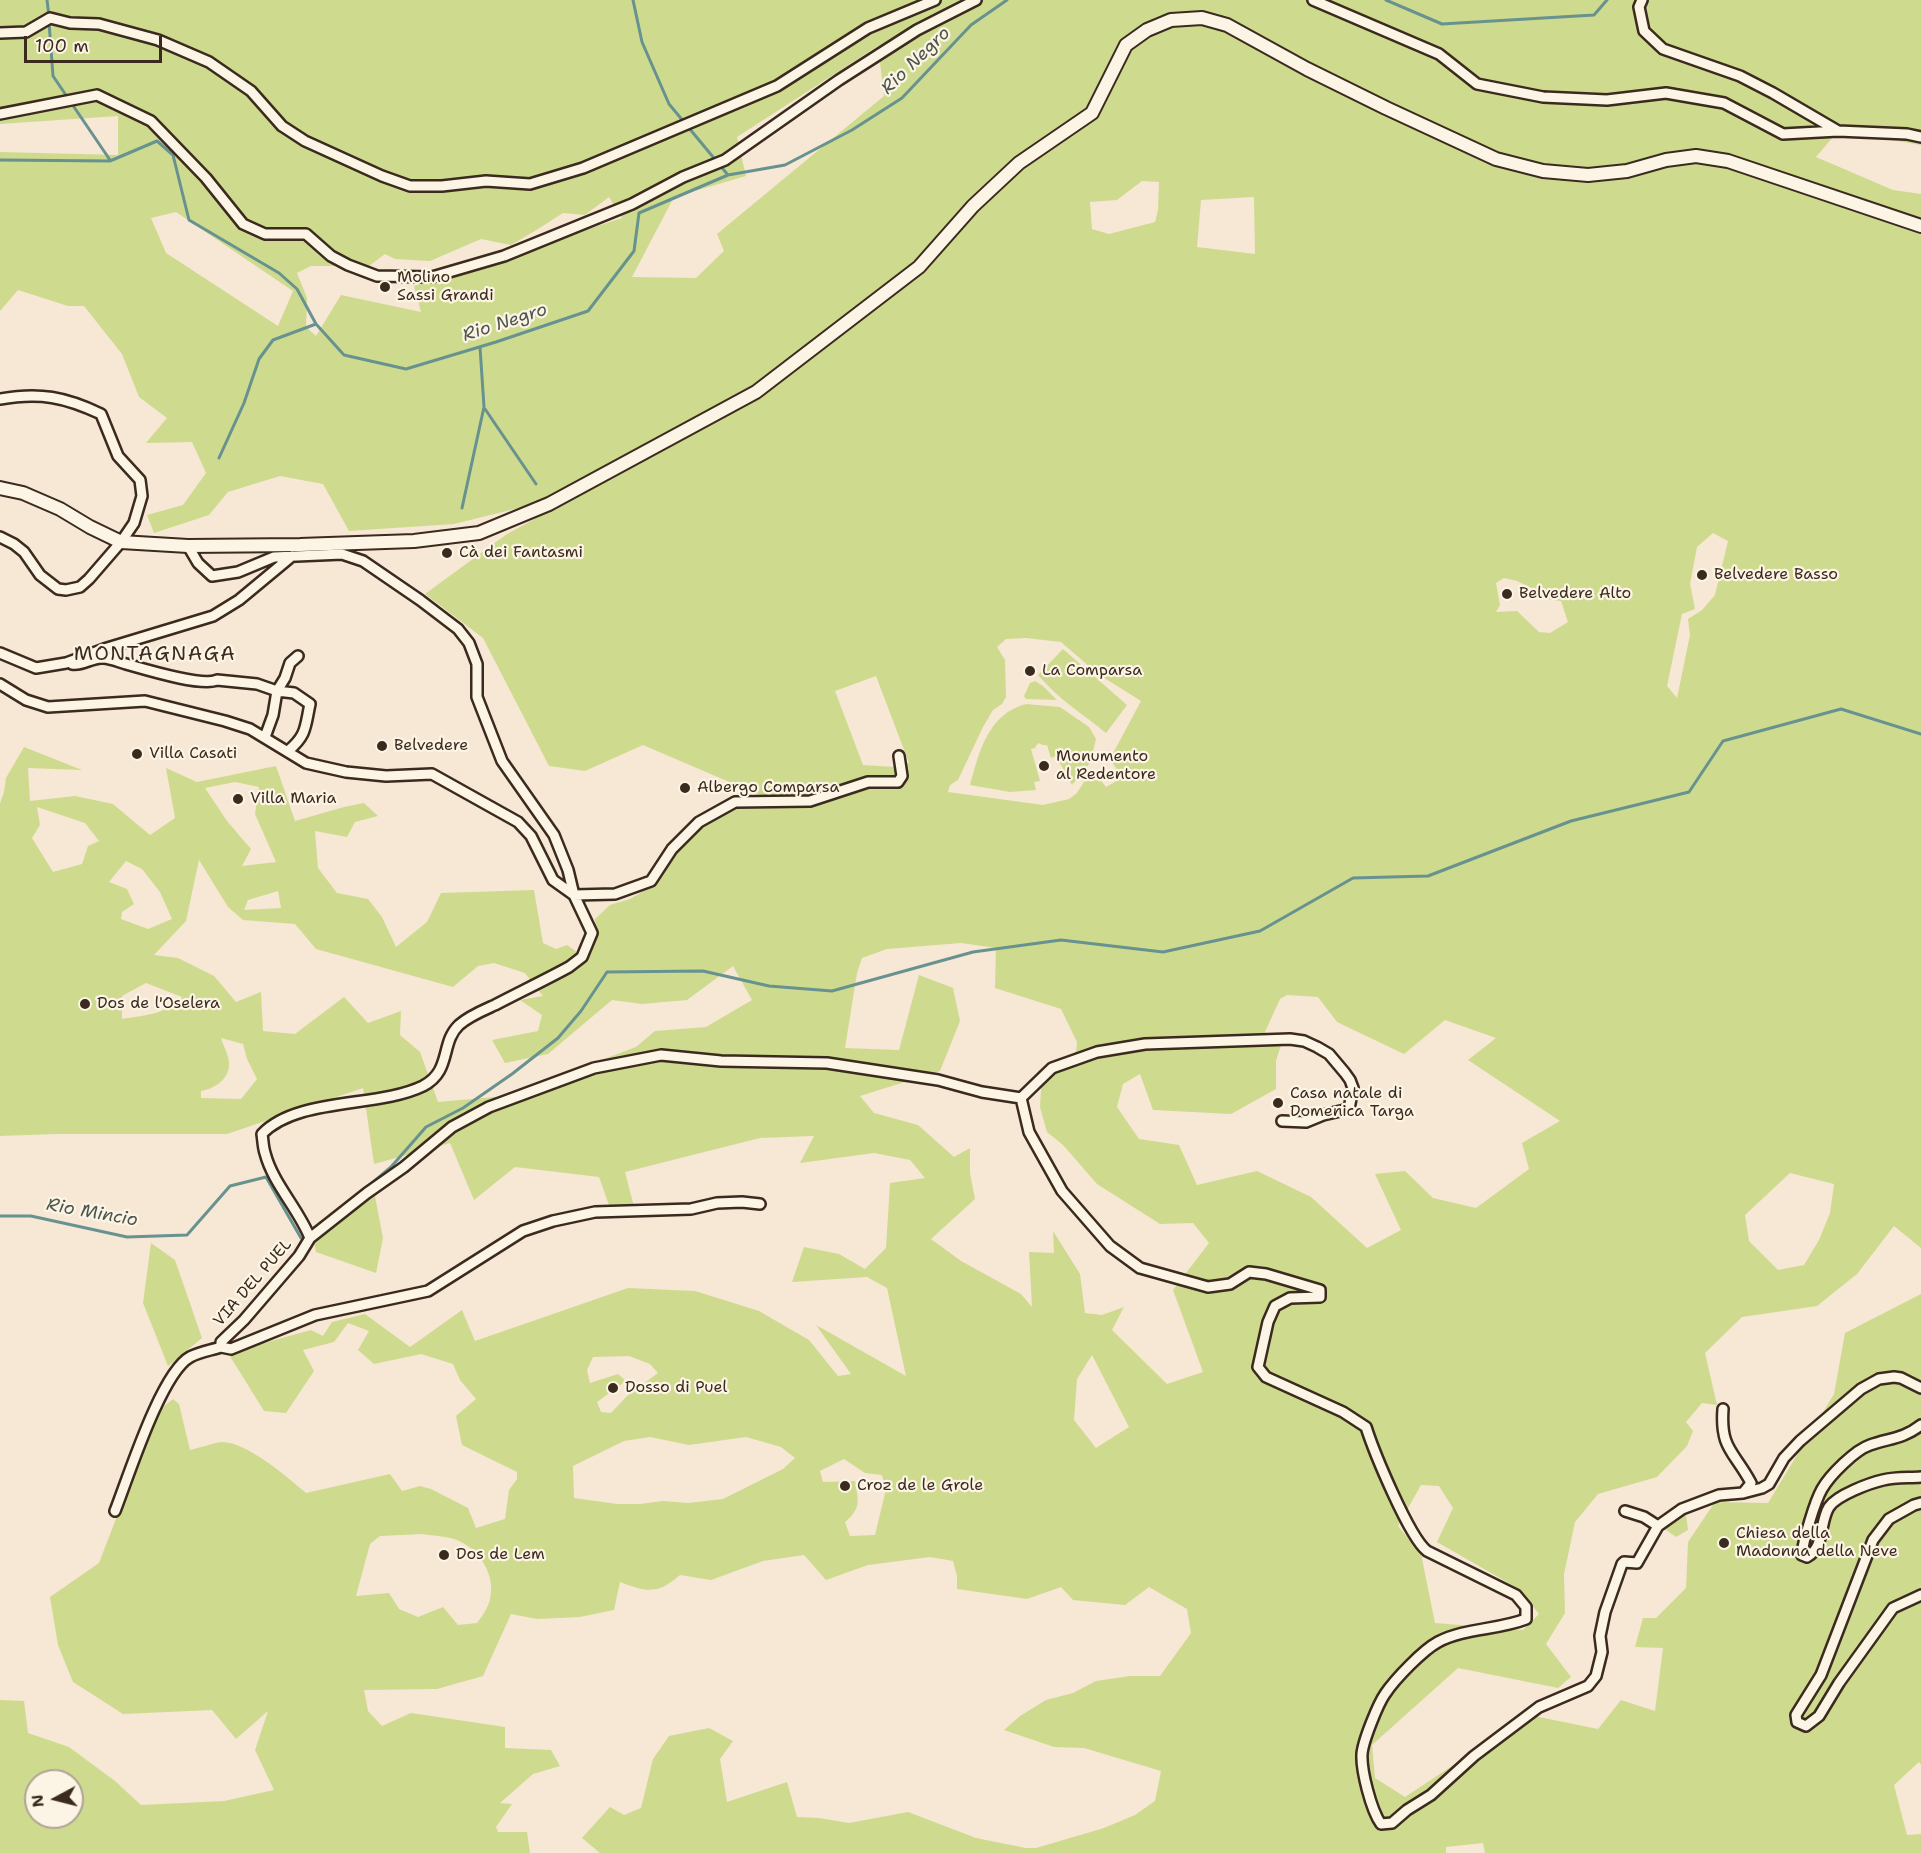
<!DOCTYPE html>
<meta charset="utf-8">
<style>
body{margin:0}
#map{position:relative;width:1921px;height:1853px;overflow:hidden;background:#f7e7d5;font-family:"Shantell Sans",sans-serif}
canvas{display:block}
.north{position:absolute;left:24px;top:1769px;width:60px;height:60px;box-sizing:border-box;background:#fcf5e5;border:2px solid #afa495;border-radius:50%;rotate:263deg;font-size:16px;font-weight:700;line-height:24px;text-align:center;color:#3b2a1e}
.north::after{content:'';display:block;margin:auto;width:21px;height:27px;background:#3b2a1e;clip-path:polygon(50% 0,100% 100%,50% 72%,0 100%)}
.scale{position:absolute;left:24px;top:36px;width:138px;height:27px;box-sizing:border-box;border:3px solid #3b2a1e;border-top:0;padding-left:8px;font-size:18px;line-height:21px;white-space:nowrap;color:#3b2a1e;-webkit-text-stroke:4px #fcf5e5;paint-order:stroke}
</style>
<div id="map">
<canvas width="1921" height="1853"></canvas>
<div class="north">N</div>
<div class="scale">100 m</div>
</div>
<script>
const ctx = document.querySelector('canvas').getContext('2d');
ctx.lineJoin = 'round';
function fillPath(path, color) { ctx.fillStyle = color; ctx.fill(path, 'evenodd'); }
function trace(path, color, width, dash) { ctx.strokeStyle = color; ctx.lineWidth = width; ctx.lineCap = dash ? 'butt' : 'round'; ctx.setLineDash(dash || []); ctx.stroke(path); }
function drawText(font, color, halo, rows, align = 'center') {
  ctx.font = font + ' "Shantell Sans",sans-serif'; ctx.lineWidth = 4.5; ctx.setLineDash([]); ctx.textBaseline = 'middle'; ctx.strokeStyle = halo; ctx.fillStyle = color; for (const [text, x, y, turn = 0] of rows) {
    ctx.save(); ctx.translate(x, y); ctx.rotate((+turn || 0) * Math.PI / 180); ctx.textAlign = isNaN(turn) ? turn : align; if (halo) ctx.strokeText(text, 0, 0); ctx.fillText(text, 0, 0); ctx.restore();
  }
}
const green = new Path2D(`
 M0 0H1921V145L1838 131 1816 157 1893 190 1921 194V219L1729 155 1696 150 1665 155 1626 165 1588 169 1544 165 1498 153 1388 103 1310 64 1230 19 1203 12 1170 14 1144 24 1122 41 1087 109 1015 159 969 201 915 263 752 387 546 499 535 504 454 524 349 531 323 484 280 476 228 492 209 515 154 533 147 515 183 505 206 473 192 442 146 443 167 418 139 397 122 354 84 306H68L18 290 0 311V152L118 155V116L0 124ZM878 46 884 96 717 234 724 251 696 278 632 277 674 197 746 176 737 137ZM609 197 622 218 414 286 421 312 341 295 316 336 306 327 307 298 297 273 311 266H369L385 254 395 259 430 261 481 239 511 245 538 229 563 213 585 215ZM176 212 293 291 278 326 166 253 151 218Z
 M1202 24 1225 30 1305 75 1383 114 1494 165 1588 181 1628 177 1667 166 1696 162 1727 167 1921 232V1248L1894 1226 1857 1274 1817 1306 1742 1317 1705 1353 1717 1405 1702 1403 1686 1422 1693 1431 1687 1446 1657 1477 1598 1494 1575 1522 1564 1574 1565 1613 1546 1644 1571 1677 1558 1688 1458 1668 1372 1745 1375 1778 1405 1797 1529 1715 1598 1729 1621 1700 1655 1711 1663 1648 1635 1647 1643 1618H1656L1686 1588 1688 1542 1715 1502 1768 1503 1834 1394 1845 1333 1921 1294V1765L1919 1762 1894 1785 1907 1835 1921 1834V1853H1485L1483 1843 1446 1847V1853H600L582 1838 610 1807 624 1815 641 1808 653 1759 669 1736 709 1728 733 1741 720 1759 727 1802 787 1782 797 1817 819 1818 849 1823 908 1812 976 1838 1026 1848H1036L1104 1828 1135 1815 1155 1801 1161 1771 1084 1748 1054 1747 1004 1730 1020 1716 1046 1700 1073 1693 1096 1681 1130 1676H1160L1191 1633 1187 1609 1149 1587 1125 1605 1073 1600 1061 1587 1027 1599 957 1589V1576L953 1561 930 1557 868 1565 826 1580 804 1555 763 1561 711 1580 680 1575C657 1595 647 1592 620 1582L614 1610 580 1617 537 1619 511 1614 483 1676 437 1689 364 1690 368 1711 382 1726 411 1713 505 1727V1748L551 1750 560 1766 533 1774 500 1803 512 1804 496 1827 498 1832H527L530 1853H0V1700L24 1701 28 1733 69 1747 115 1781 141 1805 224 1801 274 1790 255 1750 268 1711 236 1739 212 1710 123 1714 73 1682 58 1645 50 1597 99 1563 157 1412 173 1399 179 1404 190 1450C200 1448 212 1443 222 1442 247 1442 287 1477 306 1493L390 1474 402 1491 420 1486 431 1489 468 1508 476 1528 505 1519 509 1490 517 1479V1472L462 1445 456 1416 476 1399 460 1380 453 1364 421 1354 374 1364 358 1350 369 1331 348 1323 334 1342 303 1350 314 1371 286 1413 264 1411 228 1353 311 1330 323 1336 332 1322 365 1314 410 1347 462 1310 475 1341 628 1288 695 1291 759 1311 809 1340 838 1376 851 1374 816 1325 906 1376 887 1288 867 1277 792 1282 804 1247 839 1254 865 1269 886 1248 890 1183 925 1178 910 1160 874 1153 800 1163 814 1136 760 1138 625 1172 634 1207 609 1205 599 1177 515 1167 474 1200 450 1143 374 1164 363 1088 227 1134H56L0 1136V803L4 792 6 778 24 747 82 770 28 768 30 801 75 796 113 804 150 835 175 818 166 768 197 782 276 766 295 821 344 807 364 803 378 816 355 822 347 837 315 831 318 868 337 893 368 899 382 917 396 947 427 922 441 893 534 890 543 943 556 949 567 945 584 957 597 938 595 919 610 905 630 899 655 884 686 839 717 816 762 796 643 745 585 771 549 766 483 638 425 594 507 534 759 397 923 272 977 210 1023 168 1096 117 1131 49 1150 35 1172 26ZM1142 181 1159 182 1158 210 1155 222 1109 234 1092 229 1090 202 1117 200ZM1254 197 1255 254 1197 247 1201 200ZM1713 533 1728 541 1715 595 1702 610 1688 619 1690 635 1677 698 1667 686 1682 614 1695 609 1690 584 1697 547ZM1504 578 1517 581 1542 593 1539 598 1561 601 1568 622 1550 633 1539 632 1517 611 1496 612 1500 605 1496 583ZM1026 638 1061 642 1098 674 1141 701 1110 759 1116 768 1115 770 1120 779 1106 787 1092 769 1077 793 1069 799 1043 805 948 792 950 785 958 780 983 727 993 710 1002 704 1006 697 1005 660 997 647 1006 639ZM876 676 909 763 895 767 863 765 835 691ZM235 782 259 787 255 814 276 862 242 866 251 849 227 821 205 788ZM37 807 85 823 99 841 88 846 82 864 53 872 32 838 40 825ZM199 860 228 907 243 920 295 924 316 949 453 987 478 966 494 963 525 973 543 996 520 1000 542 1015 538 1031 492 1040 505 1063 548 1054 612 1000 642 1004 687 1000 733 966 752 1000 706 1027 655 1031 636 1047 505 1096 438 1102 420 1052 400 1035 401 1011 368 1023 344 997 295 1034 263 1031 261 992 236 1002 214 976 178 958 154 955 186 921ZM126 861 142 869 160 892 172 919 148 929 121 919 122 912 134 904 127 889 109 882ZM278 891 281 908 244 910 248 900ZM961 943 996 948 995 988 1061 1009 1077 1042 1076 1052 1042 1071 1040 1107 1047 1132 1063 1145 1097 1184 1160 1224 1193 1223 1209 1243 1173 1290 1203 1372 1167 1384 1112 1330 1124 1307 1102 1315 1085 1313 1080 1274 1053 1231 1054 1253 1029 1252 1032 1307 1021 1294 961 1261 931 1239 975 1199 970 1173V1148L954 1157 918 1125 874 1113 860 1096 940 1071 960 1021 953 988 919 975 899 1050 845 1048 857 973 862 958 887 949ZM146 983 182 997C166 1015 144 1015 122 1019V996ZM1287 995 1318 997 1337 1022 1404 1054 1445 1020 1496 1038 1468 1060 1560 1121 1522 1143 1529 1169 1476 1208 1433 1198 1405 1171 1375 1174 1401 1230 1367 1248 1311 1197 1257 1171 1197 1185 1179 1145 1139 1139 1117 1107 1123 1084 1140 1074 1153 1110 1231 1114 1276 1089V1061L1281 1045 1260 1043 1280 999ZM221 1038 243 1044 247 1059 257 1079 241 1099 201 1098V1091C218 1088 233 1076 228 1057 226 1051 223 1044 221 1038ZM1790 1173 1834 1184 1830 1213 1819 1240 1804 1265 1778 1270 1749 1241 1745 1215ZM1092 1355 1129 1427 1096 1448 1074 1420 1077 1379ZM629 1356 650 1364 658 1373 627 1396 611 1413 601 1412 597 1402 626 1381 618 1374 590 1383 587 1370 593 1357ZM650 1437 689 1445 746 1437 781 1447 795 1458 783 1469 723 1499 688 1503 663 1501 640 1504H617L574 1498 573 1466 624 1441ZM844 1459 865 1473 882 1475 886 1489 875 1535 850 1536 845 1522C862 1508 858 1500 855 1481L823 1482 820 1471ZM1421 1485 1439 1486 1453 1508 1437 1542 1519 1589 1539 1614 1523 1630 1435 1623 1421 1554 1398 1526ZM422 1534C434 1536 448 1536 459 1541 480 1550 496 1576 490 1599 488 1608 483 1615 477 1623L458 1625 443 1607 418 1617 399 1609 389 1593 356 1596 370 1544 380 1536ZM36 1781H72V1817H36Z
 M1063 649 1127 705 1106 733C1083 714 1058 699 1038 675Z
 M1035 681 1043 686 1057 700 1026 699 1024 696 1030 683Z
 M1026 704 1060 707 1089 727 1096 739 1090 763 1072 785 1056 756 1051 758 1047 745H1043L1038 743 1035 748 1031 749 1040 781 1034 782 1036 790 1010 792 970 785C979 752 988 714 1026 704Z
 M375 1196 383 1238 376 1273 316 1252 314 1241Z
 M151 1243 175 1260 202 1338 168 1366 143 1303Z
 M1686 1514 1688 1530 1676 1537 1662 1527 1680 1516Z`);
const stream = new Path2D(`
 M47 0 49 16
 M633 0 642 42 669 104 728 175
 M1386 0 1442 24 1594 15 1607 0
 M49 22 53 76 110 160
 M0 160 110 161 157 141 173 155 189 220 279 273 297 289 316 324 344 355 406 369 496 342 588 311 634 251 639 213 728 175 785 165 852 130 902 98 971 25 1007 0
 M485 409 536 484
 M219 458 244 403 259 359 273 340 316 324
 M462 508 484 407 480 347
 M365 1189 391 1167 426 1127 463 1108 512 1074 558 1038 581 1011 607 972 703 971 769 986 832 991 973 952 1061 940 1163 952 1260 931 1353 878 1428 876 1571 821 1689 792 1723 741 1841 709 1921 734
 M0 1216H31L127 1237 187 1235 230 1186 266 1177 301 1238
 M314 1228 339 1210`);
const minor = new Path2D(`
 M1313 0 1439 54 1477 84 1543 97 1607 100 1666 93 1724 103 1783 134 1838 131 1907 134 1921 137
 M1642 0 1639 7 1644 31 1663 49 1740 76 1773 93 1838 131
 M0 33 26 32 50 18 70 23 99 24 158 40 209 62 251 91 282 126 305 141 382 176 410 186H442L486 181 530 184 583 168 777 86 868 28 935 0
 M0 114 97 95 151 121 206 178 243 224 265 234H306L331 256 348 265 377 276 432 277 504 256 632 204 683 177 725 160 839 80 917 30 976 0
 M0 399C40 392 65 397 101 414L118 456 140 480 142 496 134 523 121 542 89 579 80 587 66 590 58 589 40 575 24 552 14 544 0 537
 M188 546 198 563 212 576 238 572 274 557 342 554 363 561 420 600 458 629 469 643 477 664V697L502 761 554 835 568 870 574 895 592 933 582 957 569 967C545 980 520 992 495 1005 484 1010 469 1016 459 1025 440 1043 452 1071 423 1086 378 1108 297 1097 262 1134 263 1140 263 1147 265 1153 273 1184 298 1208 310 1238
 M0 653 36 668 66 663 104 649 213 616 239 600 292 556
 M72 664C83 666 92 657 103 658 110 658 119 662 126 664 144 669 202 687 217 680L257 684 277 691 294 693 310 704C305 727 307 735 288 751
 M0 684 26 700 48 707 145 701 225 721 250 729 306 763 346 772 386 776 432 774 518 822 531 836 553 880 574 895 615 894 651 881 672 849 699 822 735 802 810 801 868 782H898L902 776 899 756
 M265 737 273 715 277 691 285 678 290 663 298 656
 M1021 1098 1029 1132 1062 1191 1110 1246 1140 1268 1208 1287 1230 1284 1249 1272 1266 1274 1320 1290V1297L1290 1298 1275 1306 1268 1322 1258 1367 1266 1377 1343 1412 1366 1427C1374 1452 1409 1537 1427 1551L1516 1595 1526 1607V1619C1498 1630 1464 1628 1438 1642 1423 1650 1395 1679 1385 1694 1378 1704 1363 1741 1362 1754 1361 1770 1371 1810 1381 1824L1392 1823 1407 1810 1431 1795 1474 1756 1539 1707 1588 1686 1596 1676 1602 1652 1600 1636 1605 1612 1622 1564 1624 1562 1637 1563 1658 1526 1682 1509 1719 1495 1743 1493 1762 1488 1769 1484 1784 1458 1800 1441 1861 1389 1879 1379 1894 1377 1901 1378 1921 1388
 M1021 1098 1052 1068 1097 1052 1145 1044 1290 1039 1304 1041 1317 1047 1329 1054 1345 1073 1350 1080 1353 1088 1349 1109 1323 1115 1306 1122 1282 1121
 M221 1347V1342L244 1320 299 1256 310 1238 367 1193 404 1167 452 1127 489 1107 594 1068 661 1055 721 1061 827 1063 938 1080 982 1092 1021 1098
 M221 1347 231 1349 315 1315 428 1291 523 1231 553 1221 595 1212 691 1209 717 1203 742 1202 760 1204
 M1723 1409C1720 1449 1734 1451 1751 1483L1743 1493
 M1921 1425C1903 1439 1890 1438 1870 1445 1855 1450 1830 1475 1822 1489 1815 1501 1803 1541 1802 1555L1807 1557C1825 1547 1819 1523 1829 1507 1837 1495 1870 1483 1883 1480 1895 1477 1909 1478 1921 1477
 M1921 1503 1914 1505 1889 1519 1873 1540 1821 1675 1796 1715 1797 1722 1806 1726 1819 1716 1839 1683 1893 1608 1921 1595
 M115 1511C128 1478 161 1373 190 1357 199 1352 212 1350 221 1347
 M1625 1511 1644 1517 1658 1526`);
const major = new Path2D(`
 M0 488 23 493 60 509 90 527 121 542 188 546 300 545 414 541 479 533 549 504 756 392 919 267 973 206 1019 163 1092 113 1126 45 1147 30 1171 20 1202 18 1227 25 1307 69 1386 108 1496 159 1543 171 1588 175 1627 171 1666 160 1696 156 1728 161 1921 226`);
const markers = [
 [385,287,6,"#3b2a1e"],
 [447,553,6,"#3b2a1e"],
 [1702,575,6,"#3b2a1e"],
 [1507,594,6,"#3b2a1e"],
 [1030,671,6,"#3b2a1e"],
 [382,746,6,"#3b2a1e"],
 [137,754,6,"#3b2a1e"],
 [1044,766,6,"#3b2a1e"],
 [685,788,6,"#3b2a1e"],
 [238,799,6,"#3b2a1e"],
 [85,1004,6,"#3b2a1e"],
 [1278,1103,6,"#3b2a1e"],
 [613,1388,6,"#3b2a1e"],
 [845,1486,6,"#3b2a1e"],
 [1724,1543,6,"#3b2a1e"],
 [444,1555,6,"#3b2a1e"]
];
const poiNames = [
 ["Molino",397,278],
 ["Sassi Grandi",397,296],
 ["Cà dei Fantasmi",459,553],
 ["Belvedere Basso",1714,575],
 ["Belvedere Alto",1519,594],
 ["La Comparsa",1042,671],
 ["Belvedere",394,746],
 ["Villa Casati",149,754],
 ["Monumento",1056,757],
 ["al Redentore",1056,775],
 ["Albergo Comparsa",697,788],
 ["Villa Maria",250,799],
 ["Dos de l'Oselera",97,1004],
 ["Casa natale di",1290,1094],
 ["Domenica Targa",1290,1112],
 ["Dosso di Puel",625,1388],
 ["Croz de le Grole",857,1486],
 ["Chiesa della",1736,1534],
 ["Madonna della Neve",1736,1552],
 ["Dos de Lem",456,1555]
];
const streetNames = [
 ["VIA DEL PUEL",253,1283,-49]
];
const waterNames = [
 ["Rio Negro",916,61,-44],
 ["Rio Negro",505,323,-18],
 ["Rio Mincio",92,1213,10]
];
const quarterNames = [
 ["MONTAGNAGA",155,655]
];
fillPath(green, '#cedb8e');
trace(stream, '#67928f', 3);
trace(minor, '#3b2a1e', 14);
trace(major, '#3b2a1e', 16);
trace(minor, '#fcf5e5', 9);
trace(major, '#fcf5e5', 12);
for (const [x, y, r, color] of markers) { const dot = new Path2D(); dot.arc(x, y, r, 0, 2 * Math.PI); ctx.fillStyle = color; ctx.fill(dot); trace(dot, '#fcf5e5', 2); }
drawText('16px', '#3b2a1e', '#fcf5e5', poiNames, 'left');
drawText('16px', '#3b2a1e', '#fcf5e5', streetNames);
drawText('italic 18px', '#4e554d', '#fcf5e5', waterNames);
ctx.letterSpacing = '1.5px';
drawText('20px', '#3b2a1e', '#fcf5e5', quarterNames);
ctx.letterSpacing = '0px';
</script>
